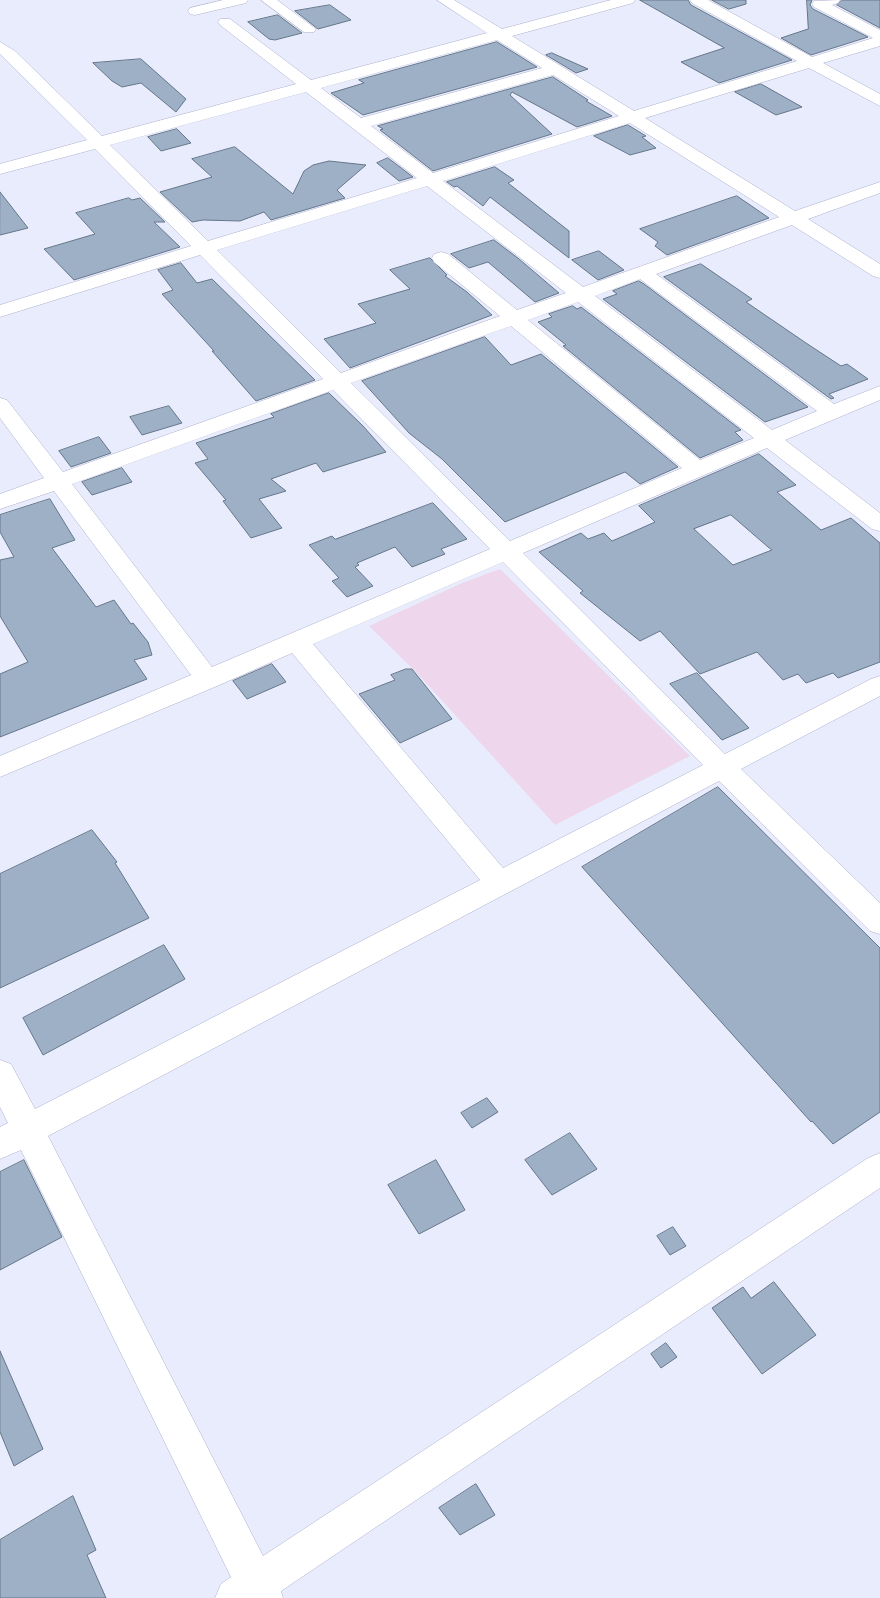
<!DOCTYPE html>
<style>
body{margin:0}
canvas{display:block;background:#e9ecfd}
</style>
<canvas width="880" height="1598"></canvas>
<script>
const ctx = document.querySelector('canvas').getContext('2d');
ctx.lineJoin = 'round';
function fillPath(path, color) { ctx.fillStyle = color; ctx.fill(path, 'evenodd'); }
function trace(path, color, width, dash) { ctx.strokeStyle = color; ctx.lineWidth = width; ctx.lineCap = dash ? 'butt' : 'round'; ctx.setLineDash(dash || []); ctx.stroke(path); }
const green = new Path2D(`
 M500 569 690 756 555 825 416 672 369 626 462 583Z`);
const building = new Path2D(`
 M640 0H688L691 5 792 60 719 83 681 62 724 48Z
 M712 0H746V4L729 9Z
 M807 0H812L810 5 813 9 868 37 811 55 781 38 808 29Z
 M842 0H880V28L837 5Z
 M330 5 351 20 318 29 295 11Z
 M278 15 302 33 275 40 269 39 248 22Z
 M497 42 537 67 363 115 331 93 364 83 359 80Z
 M552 53 588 69 576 73 546 55Z
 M141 59 186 99 176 112 141 83 122 87 112 81 93 63Z
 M553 77 588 100 586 101 612 116 577 127 512 92 510 95 552 134 433 171 380 130 383 129 378 126Z
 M761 84 802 107 776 115 735 92Z
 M628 125 646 136 642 137 656 148 630 155 594 136Z
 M177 129 191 143 161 151 148 137Z
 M235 147 293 194 304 171 313 165 329 161 366 165 337 190 345 198 271 220 264 212 240 221 203 220 192 222 160 192 212 177 192 159Z
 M388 158 413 177 399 181 377 163Z
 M495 167 514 180 508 183 569 231V258L490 197 483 206 457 186 454 187 447 182Z
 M0 192 28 228 0 235Z
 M737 196 769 218 667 255 655 246 658 242 640 229Z
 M129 198 132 200 140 198 165 222H154L180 247 74 280 44 249 95 234 76 213Z
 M494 240 519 259 559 293 535 302 488 262 469 268 451 254Z
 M599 251 624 270 598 280 572 260Z
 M430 258 447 275 445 276 467 292 492 315 350 368 324 339 376 323 358 304 410 289 390 270Z
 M181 263 197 283 212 279 315 380 256 401 212 351H214L162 294 173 290 158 270Z
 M701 264 752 299 746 302 806 343 841 366 847 364 868 379 829 394 834 398 831 399 664 277Z
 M639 281 644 284 808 407 765 422 603 299 617 294 613 291Z
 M573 306 577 309 581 307 741 430 735 432 743 440 700 458 563 346 566 345 538 322 552 317 549 314Z
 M485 337 511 365 541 354 678 467 640 484 625 472 505 522 442 459 409 433 362 381Z
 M329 393 363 426 386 452 323 472 316 463 271 479 286 491 259 499 282 528 251 538 223 501 226 500 195 463 208 459 196 443 274 417 271 414Z
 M169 406 182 423 142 435 130 417Z
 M99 437 111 453 71 467 59 451Z
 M759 454 796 485 777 492 821 530 851 518 880 543V662L838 678 833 673 806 683 798 674 783 680 757 652 700 674 660 631 640 641 580 593 583 591 539 552 581 533 588 539 604 533 612 541 626 535 655 522 639 506ZM731 515 768 547 772 550 733 565 694 529Z
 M122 468 132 482 92 495 82 482Z
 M50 499 75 540 52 548 96 607 114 600 131 624 133 623 148 642 152 655 134 660 147 679 0 737V674L28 662 0 616V560L14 557 0 532V515Z
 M433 503 467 539 441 549 445 554 412 567 395 547 357 563 359 565 355 567 373 586 347 597 332 581 339 578 309 545 332 536 335 539Z
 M272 664 286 682 247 699 233 681Z
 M406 669H412L452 719 400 743 359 694 395 680 391 675Z
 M697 673 749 728 722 740 670 684Z
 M718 787 880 948V1112L833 1144 812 1121 811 1122 582 867Z
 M92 830 117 862 115 863 149 918 0 988V874Z
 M164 945 185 979 43 1055 23 1018Z
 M487 1098 498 1112 472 1128 461 1113Z
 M570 1133 597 1169 552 1195 525 1160Z
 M24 1160 62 1237 0 1270V1172Z
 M436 1160 465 1210 419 1234 388 1185Z
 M673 1227 686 1246 670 1255 657 1236Z
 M774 1282 816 1335 762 1374 712 1308 743 1287 751 1298Z
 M666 1343 677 1357 661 1368 651 1354Z
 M0 1351 43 1449 14 1466 0 1432Z
 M476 1484 495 1515 460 1535 439 1508Z
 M73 1496 96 1550 87 1555 106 1598H0V1540Z`);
const minor = new Path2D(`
 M223 0H248L246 3 195 15 190 14 188 11 190 8Z
 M261 0H277L316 29 314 32H304Z
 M437 0H454L502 29 611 0H635L633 3 512 36 634 111 797 61 692 3 690 0H708L812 57 873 38 814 7 812 4 814 1 840 0 838 3 832 5 880 30V46L823 63 880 94V106L809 68 645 118 795 211 880 182V193L808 219 880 264V278L873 276 792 225 656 274 834 404 880 386V400L785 440 880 513V531L872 529 767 448 523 553 725 754 871 679 880 676V696L741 769 880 903V934L870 931 719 781 48 1136 263 1556 868 1158 880 1153V1188L281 1591 283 1598H215L221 1584 231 1577 21 1150 0 1159V1127L8 1123 0 1107V1060L11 1064 35 1109 480 880 292 653 217 686 0 777V756L191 675 54 491 0 509V494L44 478 0 418V398L7 400 63 472 323 379 200 255 0 317V305L191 246 95 149 0 174V164L87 140 0 54V42L15 51 102 136 296 84 220 25 218 22 220 19H230L311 80 487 33ZM497 40 542 68 361 118 321 88ZM553 75 619 116 433 173 371 126ZM306 92 417 178 208 241 110 145ZM630 123 779 217 583 287 443 181ZM427 186 566 293 517 310 448 254 441 252 434 254 432 258 434 262 500 316 341 373 217 250ZM640 279 817 411 772 430 595 296ZM578 302 754 438 700 460 528 320ZM511 326 682 468 510 541 351 383ZM333 390 490 549 212 667 72 484ZM503 562 703 765 503 868 313 644Z`);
fillPath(green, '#eed7ec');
fillPath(building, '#9eb0c6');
trace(building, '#65778b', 1);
trace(minor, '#adb1cc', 1);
fillPath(minor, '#fff');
</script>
